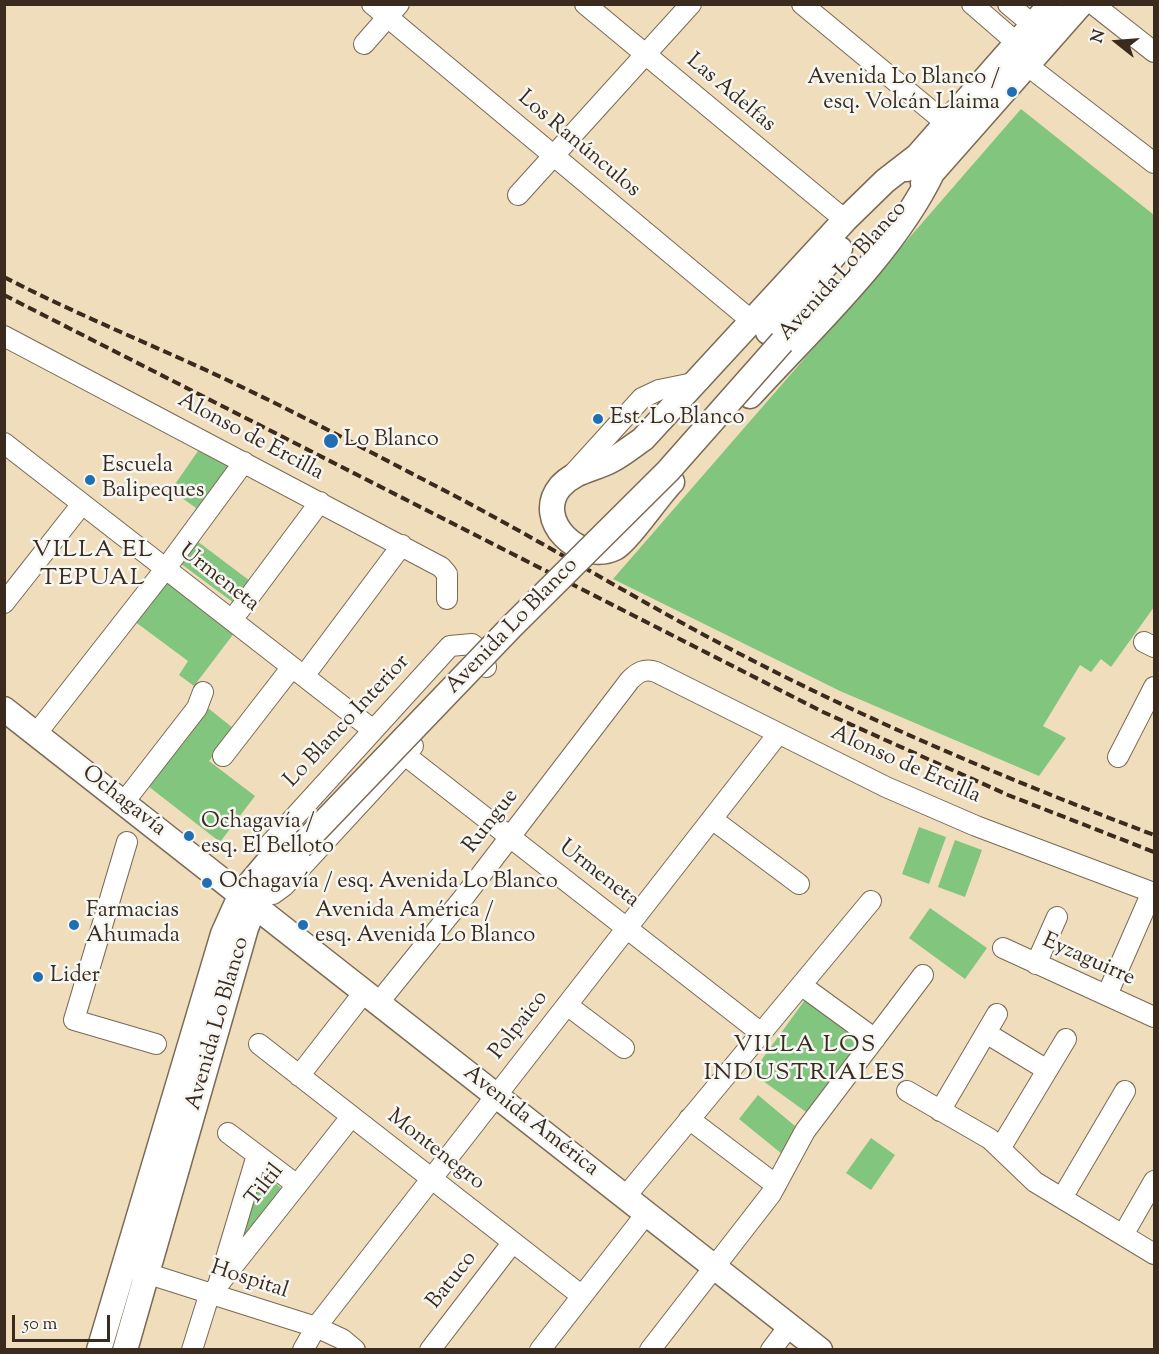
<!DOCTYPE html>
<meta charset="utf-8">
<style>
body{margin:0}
#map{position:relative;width:1159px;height:1354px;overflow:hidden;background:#f0ddbc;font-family:"Sorts Mill Goudy",serif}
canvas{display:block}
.frame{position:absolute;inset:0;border:6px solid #3b2a1e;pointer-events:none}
.north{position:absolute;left:1087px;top:12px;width:60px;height:60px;-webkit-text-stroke:4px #f6f6f2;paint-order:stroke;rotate:287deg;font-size:16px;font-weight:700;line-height:24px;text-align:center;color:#3b2a1e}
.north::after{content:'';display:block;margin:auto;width:21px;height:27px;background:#3b2a1e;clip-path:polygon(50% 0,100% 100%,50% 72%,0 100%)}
.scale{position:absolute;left:12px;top:1315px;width:98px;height:27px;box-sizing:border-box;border:3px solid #3b2a1e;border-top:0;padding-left:8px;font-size:18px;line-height:21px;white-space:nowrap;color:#3b2a1e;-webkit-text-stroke:4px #f6f6f2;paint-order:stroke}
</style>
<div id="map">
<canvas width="1159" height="1354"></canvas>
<div class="frame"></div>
<div class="north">N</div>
<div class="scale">50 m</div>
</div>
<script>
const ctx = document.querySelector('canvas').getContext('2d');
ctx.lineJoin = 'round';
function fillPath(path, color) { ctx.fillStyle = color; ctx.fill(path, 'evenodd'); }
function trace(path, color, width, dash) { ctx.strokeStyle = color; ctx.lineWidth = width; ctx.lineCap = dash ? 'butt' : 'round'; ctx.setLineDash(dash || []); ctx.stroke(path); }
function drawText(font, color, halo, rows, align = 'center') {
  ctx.font = font + ' "Sorts Mill Goudy",serif'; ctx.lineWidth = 5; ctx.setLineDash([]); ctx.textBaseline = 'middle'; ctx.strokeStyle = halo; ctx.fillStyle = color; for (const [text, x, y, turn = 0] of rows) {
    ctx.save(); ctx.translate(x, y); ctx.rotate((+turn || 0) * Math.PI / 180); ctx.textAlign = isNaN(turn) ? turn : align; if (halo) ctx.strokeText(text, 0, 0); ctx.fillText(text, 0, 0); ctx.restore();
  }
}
const green = new Path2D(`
 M1021 109 1154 215V607L1111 667 1101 659 1091 672 1080 665 1043 726 1066 738 1039 776 840 691 613 579Z
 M198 451 236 466 203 513 171 490Z
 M197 541 258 587 242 609 180 563Z
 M168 575 238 628 194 686 179 675 188 661 134 621Z
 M208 708 233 728 209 761 255 796 220 842 148 786Z
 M919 827 946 837 929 884 902 874Z
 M955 840 982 850 965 897 938 887Z
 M930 908 987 948 965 979 909 938Z
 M807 997 868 1041 813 1117 752 1073Z
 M758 1095 801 1131 782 1154 739 1119Z
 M871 1138 895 1155 871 1190 846 1173Z
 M265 1174 282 1189 236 1250 258 1178Z`);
const minor = new Path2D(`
 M372 4 753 322
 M585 4 845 220
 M802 4 946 123
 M972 4 1017 43
 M1008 4 1033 25
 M1093 4 1154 52
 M364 44 399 4
 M1028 66 1154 163
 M518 195 691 4
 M4 336 441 567 447 574V599
 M4 443 373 730
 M573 474 642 398 659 390 698 382
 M4 603 82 504
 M232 620 320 502
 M1144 642 1154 647
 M304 676 402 545
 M36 734 166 568 244 462
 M405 755 761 1033
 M223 756 292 667
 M1118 757 1154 687
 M124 802 197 708 203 692
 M712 819 799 884
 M127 842 74 1020 156 1044
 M269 845 450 646 472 644 483 653 486 667
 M261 896 273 894 284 886 413 746
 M1003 948 1154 1017
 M1036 964 1057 917
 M801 985 875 1039
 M1107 995 1152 892
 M379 1002 464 897 630 680C638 672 645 668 656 672L886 787 976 826 1154 893
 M567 1005 624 1048
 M986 1033 1047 1070
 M259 1044 582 1296
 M299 1076 365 991
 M907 1091 990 1139 1035 1182 1154 1254
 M940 1111 997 1014
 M689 1119 776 1185
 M228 1133 297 1185
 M1001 1147 1066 1039
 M625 1197 871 901
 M1062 1198 1125 1091
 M1123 1235 1154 1181
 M133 1269 316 1327 342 1339 355 1350
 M218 1285 351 1117
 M192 1350 207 1302 218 1285 257 1155
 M303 1350 316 1327 778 734
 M430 1350 513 1242
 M540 1350 646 1214
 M650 1350 771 1194 805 1131 923 975
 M771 1350 790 1325`);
const major = new Path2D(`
 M906 169 1051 4
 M923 183 1081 4
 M768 332 840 249
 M750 396C811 329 894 253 933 171
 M672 482C659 495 627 542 615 548 580 565 533 520 560 487 575 470 594 470 612 460 623 454 633 446 643 439L845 220 885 181 916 157
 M4 709 820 1350
 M99 1350 223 934 241 894 290 836
 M125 1350 246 928 255 905 289 860`);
const rail = new Path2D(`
 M4 277C68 310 133 337 197 366 285 406 370 452 455 496 552 547 645 605 742 655 875 724 1014 782 1154 835
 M4 295 823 712 1008 795 1154 852`);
const majorBridge = new Path2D(`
 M300 847 512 626 668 471 782 342`);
const markers = [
 [1012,92,6,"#1f6fb2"],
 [598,419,6,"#1f6fb2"],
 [331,441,8,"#1f6fb2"],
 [90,480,6,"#1f6fb2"],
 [189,836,6,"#1f6fb2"],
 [207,883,6,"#1f6fb2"],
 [74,925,6,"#1f6fb2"],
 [303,925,6,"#1f6fb2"],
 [38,977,6,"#1f6fb2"]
];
const poiNames = [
 ["Avenida Lo Blanco /",1000,79,"right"],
 ["esq. Volcán Llaima",1000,104,"right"],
 ["Est. Lo Blanco",610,419],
 ["Lo Blanco",344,441],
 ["Escuela",102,467],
 ["Balipeques",102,492],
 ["Ochagavía /",201,823],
 ["esq. El Belloto",201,848],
 ["Ochagavía / esq. Avenida Lo Blanco",219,883],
 ["Farmacias",86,912],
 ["Ahumada",86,937],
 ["Avenida América /",315,912],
 ["esq. Avenida Lo Blanco",315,937],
 ["Lider",50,977]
];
const streetNames = [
 ["Las Adelfas",730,94,40],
 ["Los Ranúnculos",578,145,40],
 ["Avenida Lo Blanco",844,272,-48],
 ["Alonso de Ercilla",250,438,28],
 ["Urmeneta",218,579,38],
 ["Avenida Lo Blanco",513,627,-46],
 ["Lo Blanco Interior",348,722,-47],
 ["Alonso de Ercilla",905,766,24],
 ["Ochagavía",123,802,38],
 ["Rungue",492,822,-52],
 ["Urmeneta",598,875,38],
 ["Eyzaguirre",1088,961,24],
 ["Avenida Lo Blanco",219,1024,-74],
 ["Polpaico",520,1026,-52],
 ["Avenida América",530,1122,38],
 ["Montenegro",435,1151,38],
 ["Tiltil",266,1186,-52],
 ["Hospital",249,1281,18],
 ["Batuco",453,1281,-52]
];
const neighbourhoodNames = [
 ["VILLA EL",93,552],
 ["TEPUAL",93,580],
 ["VILLA LOS",805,1047],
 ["INDUSTRIALES",805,1075]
];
fillPath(green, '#82c57f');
trace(minor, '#7a6955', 22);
trace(major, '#7a6955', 27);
trace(minor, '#fff', 20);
trace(major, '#fff', 24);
trace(rail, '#3b2a1e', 4, [9, 4.5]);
trace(majorBridge, '#7a6955', 27, []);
trace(majorBridge, '#fff', 24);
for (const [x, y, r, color] of markers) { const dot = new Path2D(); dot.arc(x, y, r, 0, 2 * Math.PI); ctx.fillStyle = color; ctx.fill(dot); trace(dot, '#f6f6f2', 2); }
drawText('22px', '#3b2a1e', '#f6f6f2', poiNames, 'left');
drawText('22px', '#3b2a1e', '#f6f6f2', streetNames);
ctx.letterSpacing = '1.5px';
drawText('24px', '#3b2a1e', '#f6f6f2', neighbourhoodNames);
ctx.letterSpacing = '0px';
</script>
